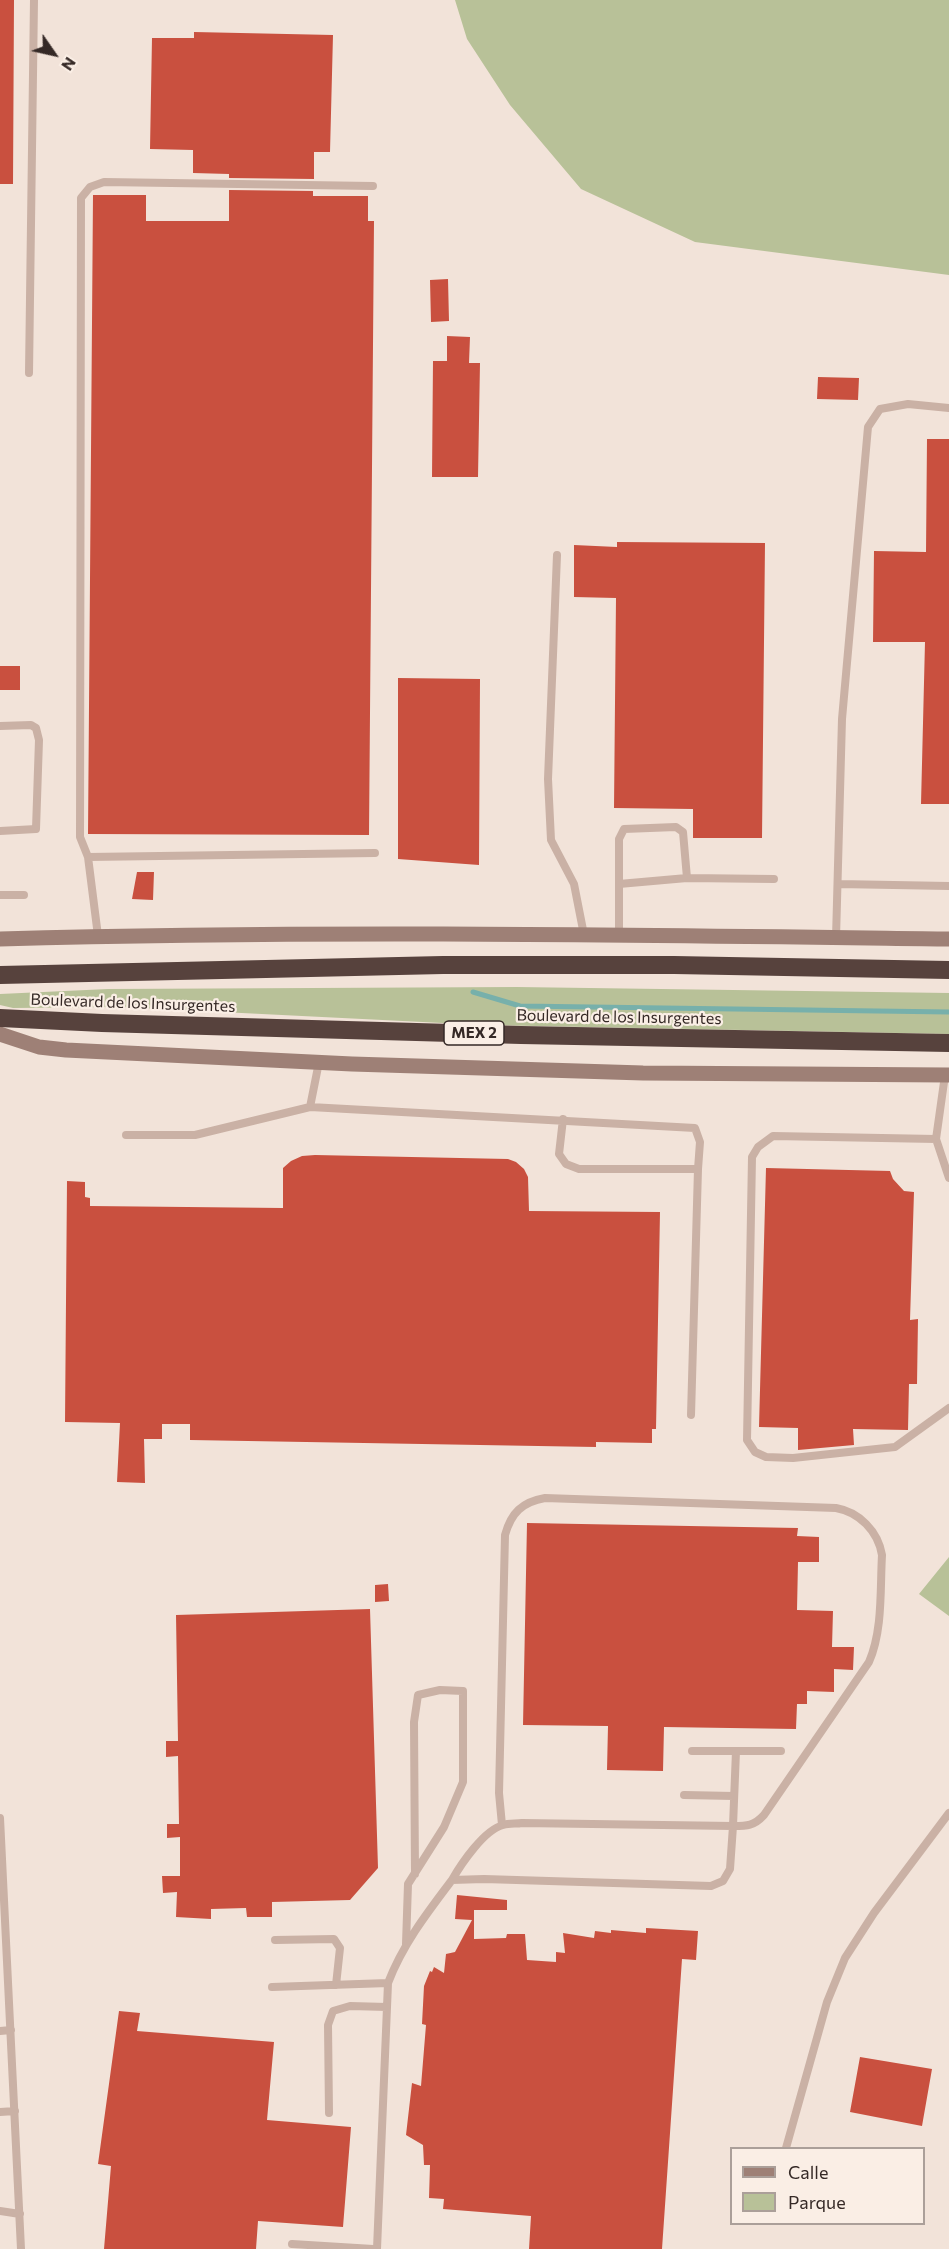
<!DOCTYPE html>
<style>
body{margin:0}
#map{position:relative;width:949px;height:2249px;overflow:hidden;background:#f2e3d9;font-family:Commissioner,sans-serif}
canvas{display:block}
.legend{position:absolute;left:730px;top:2147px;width:195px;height:78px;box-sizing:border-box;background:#faeee5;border:2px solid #ab9f99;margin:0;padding:8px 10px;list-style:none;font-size:18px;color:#352926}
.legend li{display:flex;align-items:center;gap:12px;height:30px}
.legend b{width:30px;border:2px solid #ab9f99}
.north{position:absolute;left:24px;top:24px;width:60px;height:60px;-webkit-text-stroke:4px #faeee5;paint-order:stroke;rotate:124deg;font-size:16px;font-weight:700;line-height:24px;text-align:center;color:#352926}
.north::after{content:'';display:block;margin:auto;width:21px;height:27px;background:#352926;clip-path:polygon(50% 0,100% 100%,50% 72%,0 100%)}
</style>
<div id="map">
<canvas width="949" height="2249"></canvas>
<ul class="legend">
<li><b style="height:8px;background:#9e8076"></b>Calle</li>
<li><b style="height:16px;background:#b8c198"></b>Parque</li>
</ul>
<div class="north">N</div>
</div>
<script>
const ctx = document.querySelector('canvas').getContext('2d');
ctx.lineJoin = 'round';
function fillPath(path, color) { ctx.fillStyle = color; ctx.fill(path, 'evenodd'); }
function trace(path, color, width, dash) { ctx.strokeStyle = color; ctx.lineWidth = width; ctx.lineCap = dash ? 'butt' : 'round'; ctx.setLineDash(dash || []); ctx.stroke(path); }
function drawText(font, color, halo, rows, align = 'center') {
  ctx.font = font + ' Commissioner,sans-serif'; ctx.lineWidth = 4.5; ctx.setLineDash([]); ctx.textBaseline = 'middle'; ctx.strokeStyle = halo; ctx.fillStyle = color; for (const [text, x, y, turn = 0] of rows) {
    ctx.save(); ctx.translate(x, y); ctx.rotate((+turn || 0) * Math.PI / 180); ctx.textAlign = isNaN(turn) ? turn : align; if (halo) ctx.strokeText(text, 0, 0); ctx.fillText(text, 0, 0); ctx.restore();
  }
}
const green = new Path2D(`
 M455 0H949V275L695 242 581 189 510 105 467 39Z
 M517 987 949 993V1034L483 1025 121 1007 13 1008 0 1005V994L108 989Z
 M949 1557V1616L919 1594Z`);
const stream = new Path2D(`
 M473 992 520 1006 949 1012`);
const building = new Path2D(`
 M0 0H14L13 184H0Z
 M194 32 333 35 330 152H314V179L229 178V174L193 173V150L150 149 152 38H194Z
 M229 190 313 191V196H368V221H374L369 835 88 834 93 195H146V221H229Z
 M448 279 449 321 431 322 430 280Z
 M447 336 470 337 469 363H480L478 477H432L433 361H447Z
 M818 377 859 378 858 400 817 399Z
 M927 439H949V804H921L925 642H873L874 551 926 552Z
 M617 542 765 543 762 838H693V809L614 808 616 598 574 597V545L617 547Z
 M0 666H20V690H0Z
 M398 678 480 679 479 865 398 859Z
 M137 872H154L153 900 132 899Z
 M315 1155 508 1159 516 1162 524 1169 528 1177 529 1211 660 1212 656 1429H652V1443L596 1442V1447L190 1440V1424H162V1439H144L145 1483 117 1482 120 1423 65 1422 67 1181 85 1182V1197L90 1198V1206L283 1208V1168L291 1161 302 1156Z
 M766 1168 890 1171 893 1179 904 1191 914 1192 910 1320 918 1319 917 1384H909L908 1430 853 1429 854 1445 798 1450V1428L759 1427Z
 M527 1523 798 1528 797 1536 819 1537V1562H798L797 1610 833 1611 832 1647H854L853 1670 834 1669V1692L807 1691V1704H797L796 1729 664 1727 663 1771 607 1770 608 1726 523 1725Z
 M388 1584 389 1601 375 1602V1585Z
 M370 1609 378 1868 350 1900 272 1902V1917H247L246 1908 211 1909V1919L176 1917 177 1892 163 1893 162 1876H180V1837L167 1838V1824H179L178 1756 166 1757V1741H178L176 1615Z
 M457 1895 507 1900V1910H474V1939L506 1938 507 1934H525L527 1960 556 1962V1952L565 1953 563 1933 594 1938 595 1931 611 1933V1930L646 1933V1928L698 1931 696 1960 682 1959 662 2249H529L531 2216 443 2209 444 2199 429 2198 430 2165H424L423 2145 406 2135 412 2083 421 2086 426 2025 422 2024 424 1986 430 1971 432 1972 434 1967 444 1973 446 1954 455 1952 472 1920 455 1919Z
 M119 2011 140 2013 137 2031 274 2042 267 2120 351 2127 343 2227 258 2221 256 2249H104L111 2166 98 2164Z
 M860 2057 932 2069 922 2126 850 2112Z`);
const lane = new Path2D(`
 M29 373 34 0
 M557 555 548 779 551 840 574 884 584 935
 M0 726 31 725 36 728 39 740 36 829 0 831
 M88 857 375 853
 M619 884 687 878
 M838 884 949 886
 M0 895H24
 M98 936 88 857 80 837 81 198 90 187 104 182 373 186
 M619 936V839L624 829 676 827 683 832 687 878 774 879
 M836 938 842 719 868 427 880 409 908 404 949 408
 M945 1075 936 1139 949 1178
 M310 1107 695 1128 700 1142 698 1169 691 1415
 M563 1119 559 1154 566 1164 579 1169H698
 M126 1135H195L310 1107 319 1062
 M936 1139 773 1136 758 1147 752 1157 747 1440 755 1452 766 1457 793 1458 895 1447 949 1408
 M692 1751H781
 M684 1795 734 1796
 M0 1818 21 2249
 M522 1823 733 1826 730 1869 723 1881 711 1886 484 1879 452 1880C461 1864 484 1830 503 1825 509 1823 516 1824 522 1823Z
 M502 1825 499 1793 505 1535C511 1513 522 1502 545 1498L836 1508C859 1512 878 1531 882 1555 880 1589 883 1630 869 1662L764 1815C754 1826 747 1826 733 1826L736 1751
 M275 1940 334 1939 340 1948 336 1985
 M406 1944 408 1884 444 1827 463 1782V1691L440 1690 418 1695 414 1722 415 1874
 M272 1987 388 1983
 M0 2031 11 2030
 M0 2112 15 2111
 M329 2113 328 2025 333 2011 350 2006 387 2007
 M786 2148 827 2002 845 1958 874 1913 949 1813
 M0 2211 20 2214
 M292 2244 373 2249
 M377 2249 388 1983C403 1944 427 1913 452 1880`);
const secondary = new Path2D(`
 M0 939C316 930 633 935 949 939
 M0 1034 39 1047 66 1050 352 1064 643 1073 949 1075`);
const highway = new Path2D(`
 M0 975 443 965H674L949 970
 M0 1018 102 1023 521 1035 949 1043`);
const shields = [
 [474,1033,60]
];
const shieldNames = [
 ["MEX 2",474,1033]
];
const streetNames = [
 ["Boulevard de los Insurgentes",133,1003,2],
 ["Boulevard de los Insurgentes",619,1017,1]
];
fillPath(green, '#b8c198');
trace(stream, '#77b0ab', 5);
fillPath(building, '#c9503f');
trace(lane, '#cab1a5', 8);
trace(secondary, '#9e8076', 15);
trace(highway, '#57423d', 18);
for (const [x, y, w] of shields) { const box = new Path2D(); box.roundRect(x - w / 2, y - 12, w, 24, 4.5); ctx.fillStyle = '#faeee5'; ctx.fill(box); trace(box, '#352926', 1.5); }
drawText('bold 15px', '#352926', null, shieldNames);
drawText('16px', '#352926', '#faeee5', streetNames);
</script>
